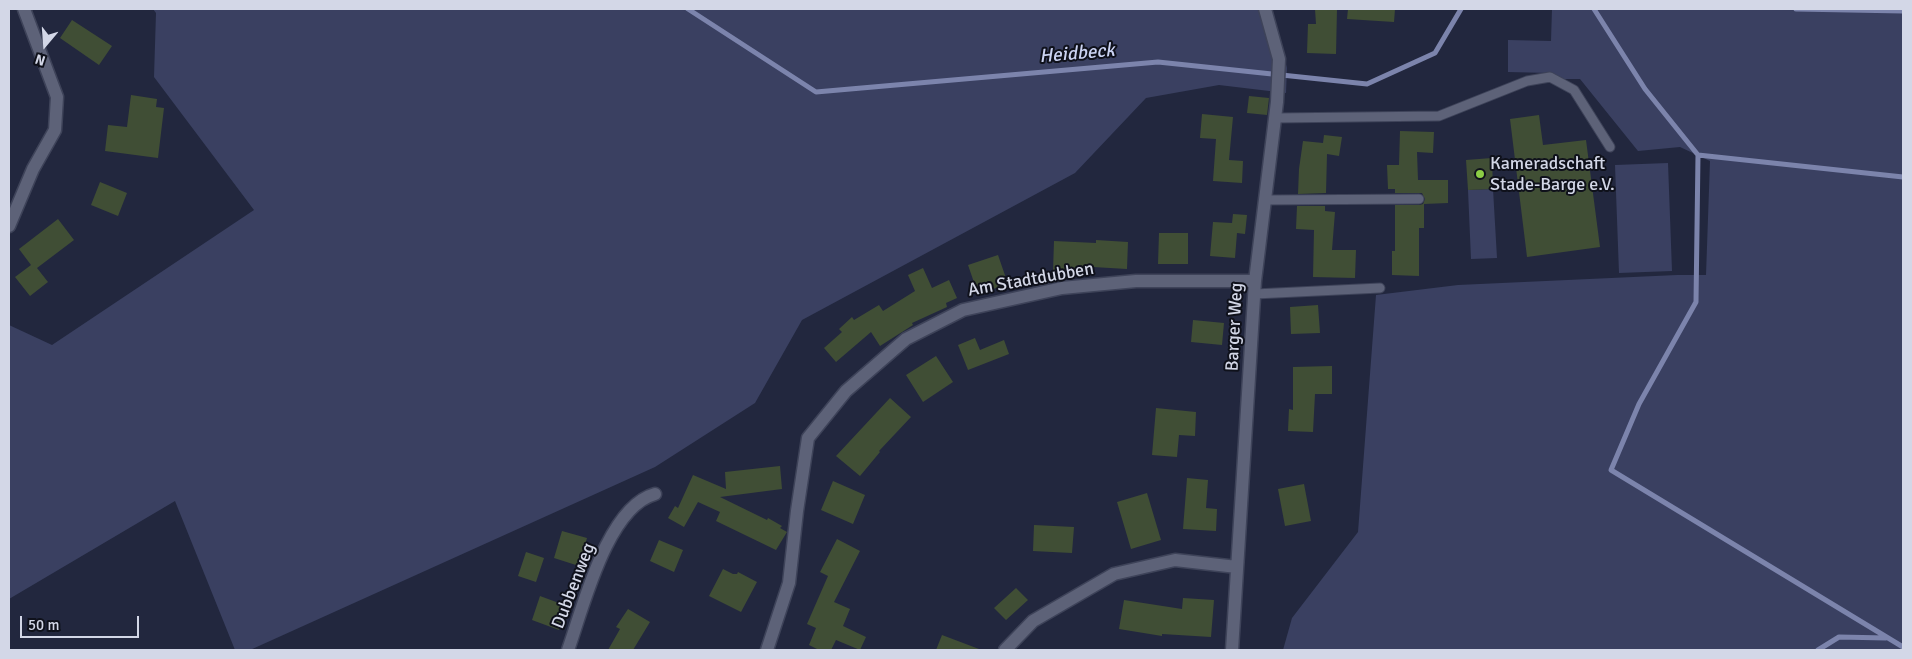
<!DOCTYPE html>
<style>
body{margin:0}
#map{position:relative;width:1912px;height:659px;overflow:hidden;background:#22273e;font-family:Signika,sans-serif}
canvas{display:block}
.frame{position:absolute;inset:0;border:10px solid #d3d7e7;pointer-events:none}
.north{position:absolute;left:20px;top:20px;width:50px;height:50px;-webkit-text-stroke:4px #0f111b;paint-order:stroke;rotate:198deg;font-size:14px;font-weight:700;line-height:20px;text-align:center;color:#d3d7e7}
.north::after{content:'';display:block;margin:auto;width:18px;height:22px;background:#d3d7e7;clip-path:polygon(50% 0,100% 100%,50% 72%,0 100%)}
.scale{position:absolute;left:20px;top:616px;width:119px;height:22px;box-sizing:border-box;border:2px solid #d3d7e7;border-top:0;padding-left:6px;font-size:15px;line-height:18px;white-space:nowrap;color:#d3d7e7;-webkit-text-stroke:4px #0f111b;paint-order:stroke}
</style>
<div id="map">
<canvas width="1912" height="659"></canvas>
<div class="frame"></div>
<div class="north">N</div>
<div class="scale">50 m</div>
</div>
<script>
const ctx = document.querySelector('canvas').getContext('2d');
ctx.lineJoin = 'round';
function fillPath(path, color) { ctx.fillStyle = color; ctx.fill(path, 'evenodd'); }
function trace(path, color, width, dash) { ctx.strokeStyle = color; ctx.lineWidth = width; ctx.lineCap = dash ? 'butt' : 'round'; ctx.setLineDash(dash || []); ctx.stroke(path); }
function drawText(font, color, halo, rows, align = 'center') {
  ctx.font = font + ' Signika,sans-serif'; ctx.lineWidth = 4; ctx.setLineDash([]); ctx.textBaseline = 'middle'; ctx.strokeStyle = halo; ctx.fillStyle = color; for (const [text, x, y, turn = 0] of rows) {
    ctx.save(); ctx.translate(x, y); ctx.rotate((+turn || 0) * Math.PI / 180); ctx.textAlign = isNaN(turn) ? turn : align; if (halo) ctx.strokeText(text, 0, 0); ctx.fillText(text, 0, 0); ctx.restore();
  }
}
const green = new Path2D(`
 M153 9H1272L1287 68 1286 93 1219 85 1146 98 1075 173 802 320 755 403 655 467 250 650H235L175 501 9 599V325L52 345 254 210 154 77 156 13Z
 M1552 9H1903V650H1283L1292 618 1358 532 1376 295 1458 285 1677 275H1706L1710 161 1680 147 1638 151 1580 79H1550V73L1508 72V40L1551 41Z
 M1668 163 1672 271 1619 273 1615 165Z
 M1493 189 1497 258 1471 259 1468 190Z`);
const stream = new Path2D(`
 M688 9 816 92 1158 62 1367 84 1435 53 1461 9
 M1594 9 1645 89 1698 155 1696 302 1639 404 1611 470 1903 647
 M1796 9 1903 11
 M1698 155 1903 177
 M1818 650 1839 637 1886 638`);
const building = new Path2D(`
 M1315 9H1337L1336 54 1307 53 1308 24H1316Z
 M1348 9H1395L1394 22 1347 19Z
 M72 20 112 46 99 65 60 38Z
 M131 95 157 99 156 107 164 108 158 158 105 151 108 125 127 127Z
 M1249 96 1269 98 1267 115 1247 113Z
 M1202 114 1233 117 1229 160 1243 161 1242 183 1213 181 1216 139 1200 138Z
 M1539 115 1543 145 1586 140 1600 247 1527 257 1510 119Z
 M1400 131 1434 132 1433 153 1417 152 1418 180H1448V203L1424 204V228H1419V276L1392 275V251H1395V205H1420L1423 204 1425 199 1422 193H1395V189H1388L1387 165H1399Z
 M1324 135 1342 137 1339 156 1327 154 1326 193 1298 194 1299 169 1303 141 1323 143Z
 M1492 158 1493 189 1468 190 1466 160Z
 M100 182 127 193 118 216 91 205Z
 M1297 206H1325V211L1335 212 1332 250H1356L1355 278 1313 277 1314 230 1296 229Z
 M1233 214 1247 215 1245 234 1237 233 1235 258 1210 256 1213 222 1232 223Z
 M58 219 74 240 37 268 48 282 30 296 15 277 31 265 19 249Z
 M1159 233H1188V264H1158Z
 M1096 240 1128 242 1127 269 1093 267 1092 273 1053 271 1054 241 1096 243Z
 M998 255 1008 284 978 294 968 265Z
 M923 268 932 288 949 280 957 298 946 303 947 307 912 323 913 325 880 346 871 332 836 362 824 348 842 332 839 329 852 317 854 320 879 305 883 311 915 291 908 275Z
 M1318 305 1320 333 1291 334 1290 307Z
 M1193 320 1224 323 1222 345 1191 342Z
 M975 338 980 350 1004 340 1009 354 968 370 958 345Z
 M936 356 953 382 923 402 906 375Z
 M1332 366V394H1315L1313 432 1288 431 1289 409 1293 410V367Z
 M890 398 911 417 879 451 880 452 860 476 836 456Z
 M1156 408 1196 412 1195 436 1179 435 1177 457 1152 455Z
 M780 466 782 489 720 497 767 520 768 518 782 526 780 528 787 532 776 550 716 521 720 512 698 502 684 527 668 518 675 506 678 508 693 475 726 489 725 472Z
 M1187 478 1208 480 1206 508 1217 509 1216 531 1183 529Z
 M833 481 865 495 853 524 821 510Z
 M1304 484 1311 521 1285 526 1278 489Z
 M1147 493 1161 540 1131 549 1117 502Z
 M1034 525 1074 527 1072 553 1033 551Z
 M562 531 587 538 579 566 554 558Z
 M837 539 860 551 834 602 850 609 843 626 866 637 860 650 836 640 831 650H819L809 645 816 628 807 624 828 576 820 572Z
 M659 540 683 550 674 572 650 561Z
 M526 552 544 558 536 582 518 576Z
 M723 569 733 574H737L738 572 757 582 741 612 709 596Z
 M1016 588 1028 600 1006 620 994 608Z
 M540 596 567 606 559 630 532 620Z
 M1183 598 1214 600 1211 637 1162 634V636L1119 629 1124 600 1182 609Z
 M628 609 650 622 633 650H608L620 629 616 627Z
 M942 635 979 649V650H936Z`);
const lane = new Path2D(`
 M1276 118 1439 116 1527 81 1550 77 1574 90 1610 147
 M1266 200 1419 199
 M1255 294 1380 288`);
const street = new Path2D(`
 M9 226 33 169 55 130 57 97 24 9
 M568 650C583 608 607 507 655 494
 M767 650 789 583 797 511 808 438 846 391 906 339 963 310 1062 288 1136 281H1255
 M1005 650 1033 621 1114 574 1175 560 1237 567
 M1232 650 1255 281 1277 102 1279 59 1265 9`);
const markers = [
 [1480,174,5,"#8cce45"]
];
const poiNames = [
 ["Kameradschaft",1490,164],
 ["Stade-Barge e.V.",1490,185]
];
const streetNames = [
 ["Am Stadtdubben",1031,280,-10],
 ["Barger Weg",1235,327,-87],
 ["Dubbenweg",574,586,-69]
];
const waterNames = [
 ["Heidbeck",1077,54,-5]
];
fillPath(green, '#3a4061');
trace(stream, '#7c84ac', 5);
fillPath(building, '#404e35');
trace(lane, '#3e4359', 11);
trace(street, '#3e4359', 15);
trace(lane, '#5d6278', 9);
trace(street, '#5d6278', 12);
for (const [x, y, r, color] of markers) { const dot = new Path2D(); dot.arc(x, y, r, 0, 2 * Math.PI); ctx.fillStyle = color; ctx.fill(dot); trace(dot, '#0f111b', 2); }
drawText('18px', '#d3d7e7', '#0f111b', poiNames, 'left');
drawText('18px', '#d3d7e7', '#0f111b', streetNames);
drawText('italic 19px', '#cbd3f2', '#0f111b', waterNames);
</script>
